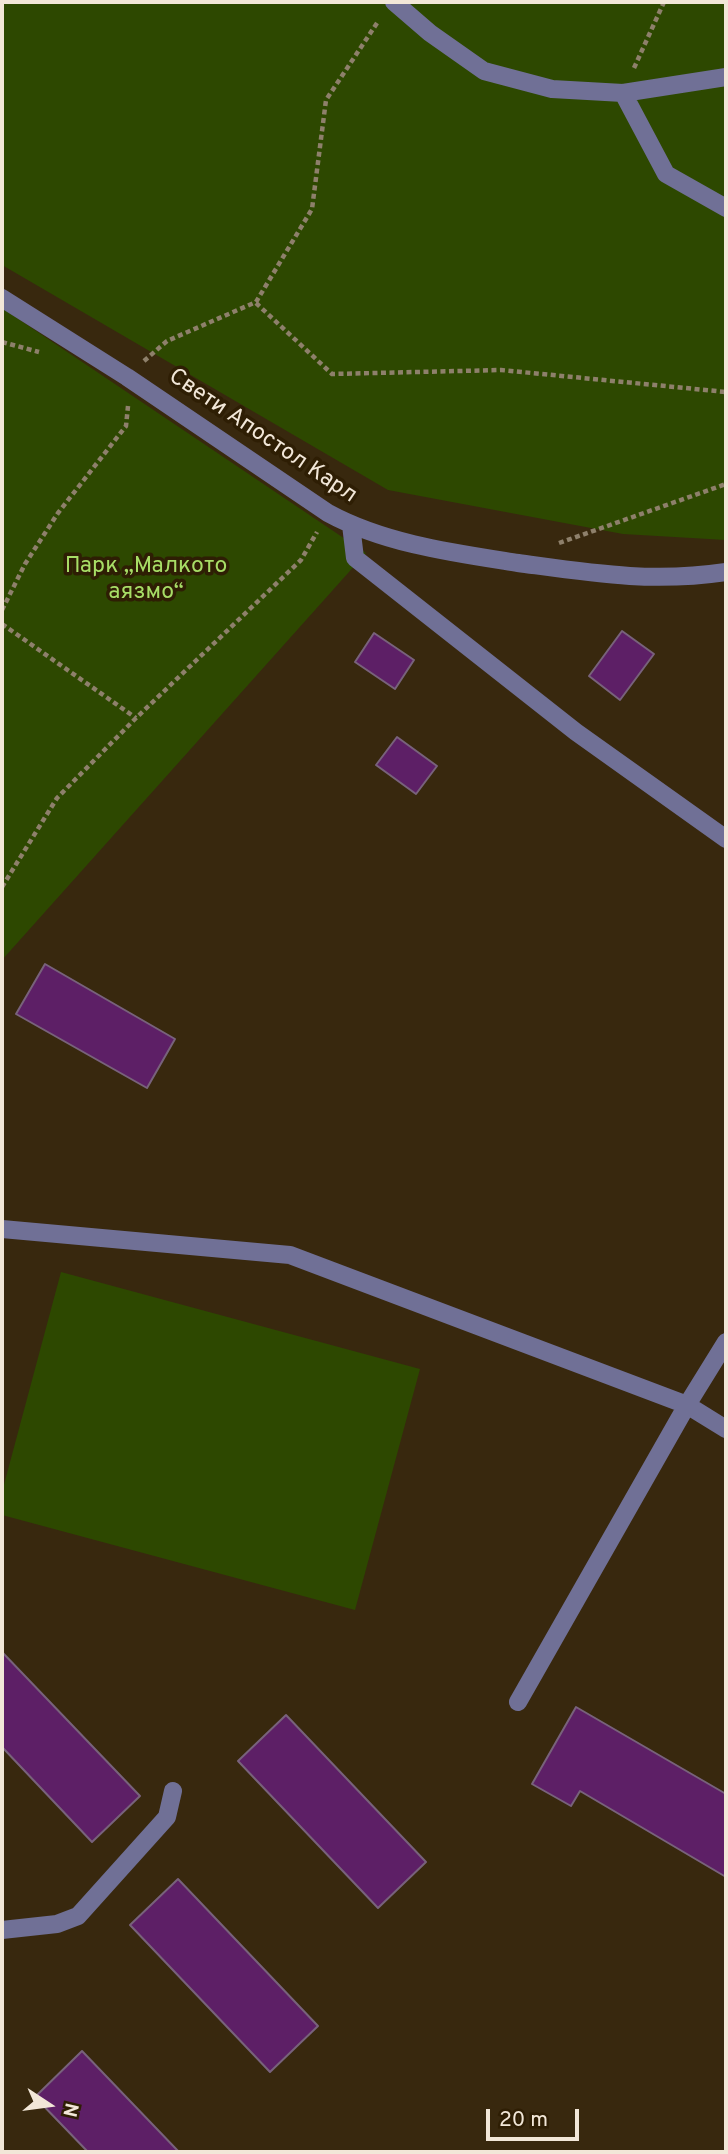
<!DOCTYPE html>
<meta charset="utf-8">
<style>
body{margin:0}
#map{position:relative;width:728px;height:2154px;overflow:hidden;background:#38280e;font-family:Overpass,sans-serif}
canvas{display:block}
.frame{position:absolute;inset:0;border:4px solid #f2e7d8;pointer-events:none}
.north{position:absolute;left:14px;top:2070px;width:70px;height:70px;-webkit-text-stroke:5px #2e1e04;paint-order:stroke;rotate:103deg;font-size:19px;font-weight:700;line-height:28px;text-align:center;color:#f2e7d8}
.north::after{content:'';display:block;margin:auto;width:24px;height:32px;background:#f2e7d8;clip-path:polygon(50% 0,100% 100%,50% 72%,0 100%)}
.scale{position:absolute;left:486px;top:2109px;width:93px;height:32px;box-sizing:border-box;border:4px solid #f2e7d8;border-top:0;padding-left:9px;font-size:21px;line-height:24px;white-space:nowrap;color:#f2e7d8;-webkit-text-stroke:5px #2e1e04;paint-order:stroke}
</style>
<div id="map">
<canvas width="728" height="2154"></canvas>
<div class="frame"></div>
<div class="north">N</div>
<div class="scale">20 m</div>
</div>
<script>
const ctx = document.querySelector('canvas').getContext('2d');
ctx.lineJoin = 'round';
function fillPath(path, color) { ctx.fillStyle = color; ctx.fill(path, 'evenodd'); }
function trace(path, color, width, dash) { ctx.strokeStyle = color; ctx.lineWidth = width; ctx.lineCap = dash ? 'butt' : 'round'; ctx.setLineDash(dash || []); ctx.stroke(path); }
function drawText(font, color, halo, rows, align = 'center') {
  ctx.font = font + ' Overpass,sans-serif'; ctx.lineWidth = 7; ctx.setLineDash([]); ctx.textBaseline = 'middle'; ctx.strokeStyle = halo; ctx.fillStyle = color; for (const [text, x, y, turn = 0] of rows) {
    ctx.save(); ctx.translate(x, y); ctx.rotate((+turn || 0) * Math.PI / 180); ctx.textAlign = isNaN(turn) ? turn : align; if (halo) ctx.strokeText(text, 0, 0); ctx.fillText(text, 0, 0); ctx.restore();
  }
}
const green = new Path2D(`
 M2 2H726V540L623 534 388 490 2 265Z
 M2 308 366 553 2 960Z
 M61 1272 420 1369 355 1610 2 1515V1492Z`);
const building = new Path2D(`
 M622 631 654 654 620 700 589 676Z
 M374 633 414 660 395 689 355 662Z
 M397 737 437 766 416 794 376 765Z
 M45 964 175 1039 147 1088 16 1014Z
 M2 1652 140 1796 92 1842 2 1747Z
 M576 1707 726 1794V1877L580 1791 571 1806 532 1784Z
 M286 1715 426 1862 378 1908 238 1761Z
 M178 1879 318 2026 270 2072 130 1925Z
 M82 2051 179 2152H88L35 2097Z`);
const path = new Path2D(`
 M634 68 664 2
 M256 303 332 374 501 370 726 392
 M2 342 39 352
 M144 361 167 341 256 302 312 209 326 100 379 20
 M559 543 726 484
 M2 610 25 564 58 513 126 426 128 406
 M2 624 136 718
 M2 887 57 798 136 718 301 560 317 532`);
const minor = new Path2D(`
 M394 2 430 33 484 71 552 89 623 93 726 77
 M623 93 666 174 726 208
 M2 298 127 377 328 513C385 544 454 553 518 563 592 573 651 583 726 572
 M351 525 355 558 576 732 726 839
 M2 1229 290 1255 687 1405 726 1429
 M518 1702 687 1405 726 1342
 M2 1930 57 1924 78 1916 167 1817 173 1791`);
const streetNames = [
 ["Свети Апостол Карл",262,437,34]
];
const parkNames = [
 ["Парк „Малкото",146,567],
 ["аязмо“",146,593]
];
fillPath(green, '#2d4800');
fillPath(building, '#5d1f66');
trace(building, '#78627b', 2);
trace(path, '#8e806b', 4.5, [5, 3.5]);
trace(minor, '#707096', 18);
drawText('23px', '#f2e7d8', '#2e1e04', streetNames);
drawText('23px', '#a7dd66', '#2e1e04', parkNames);
</script>
